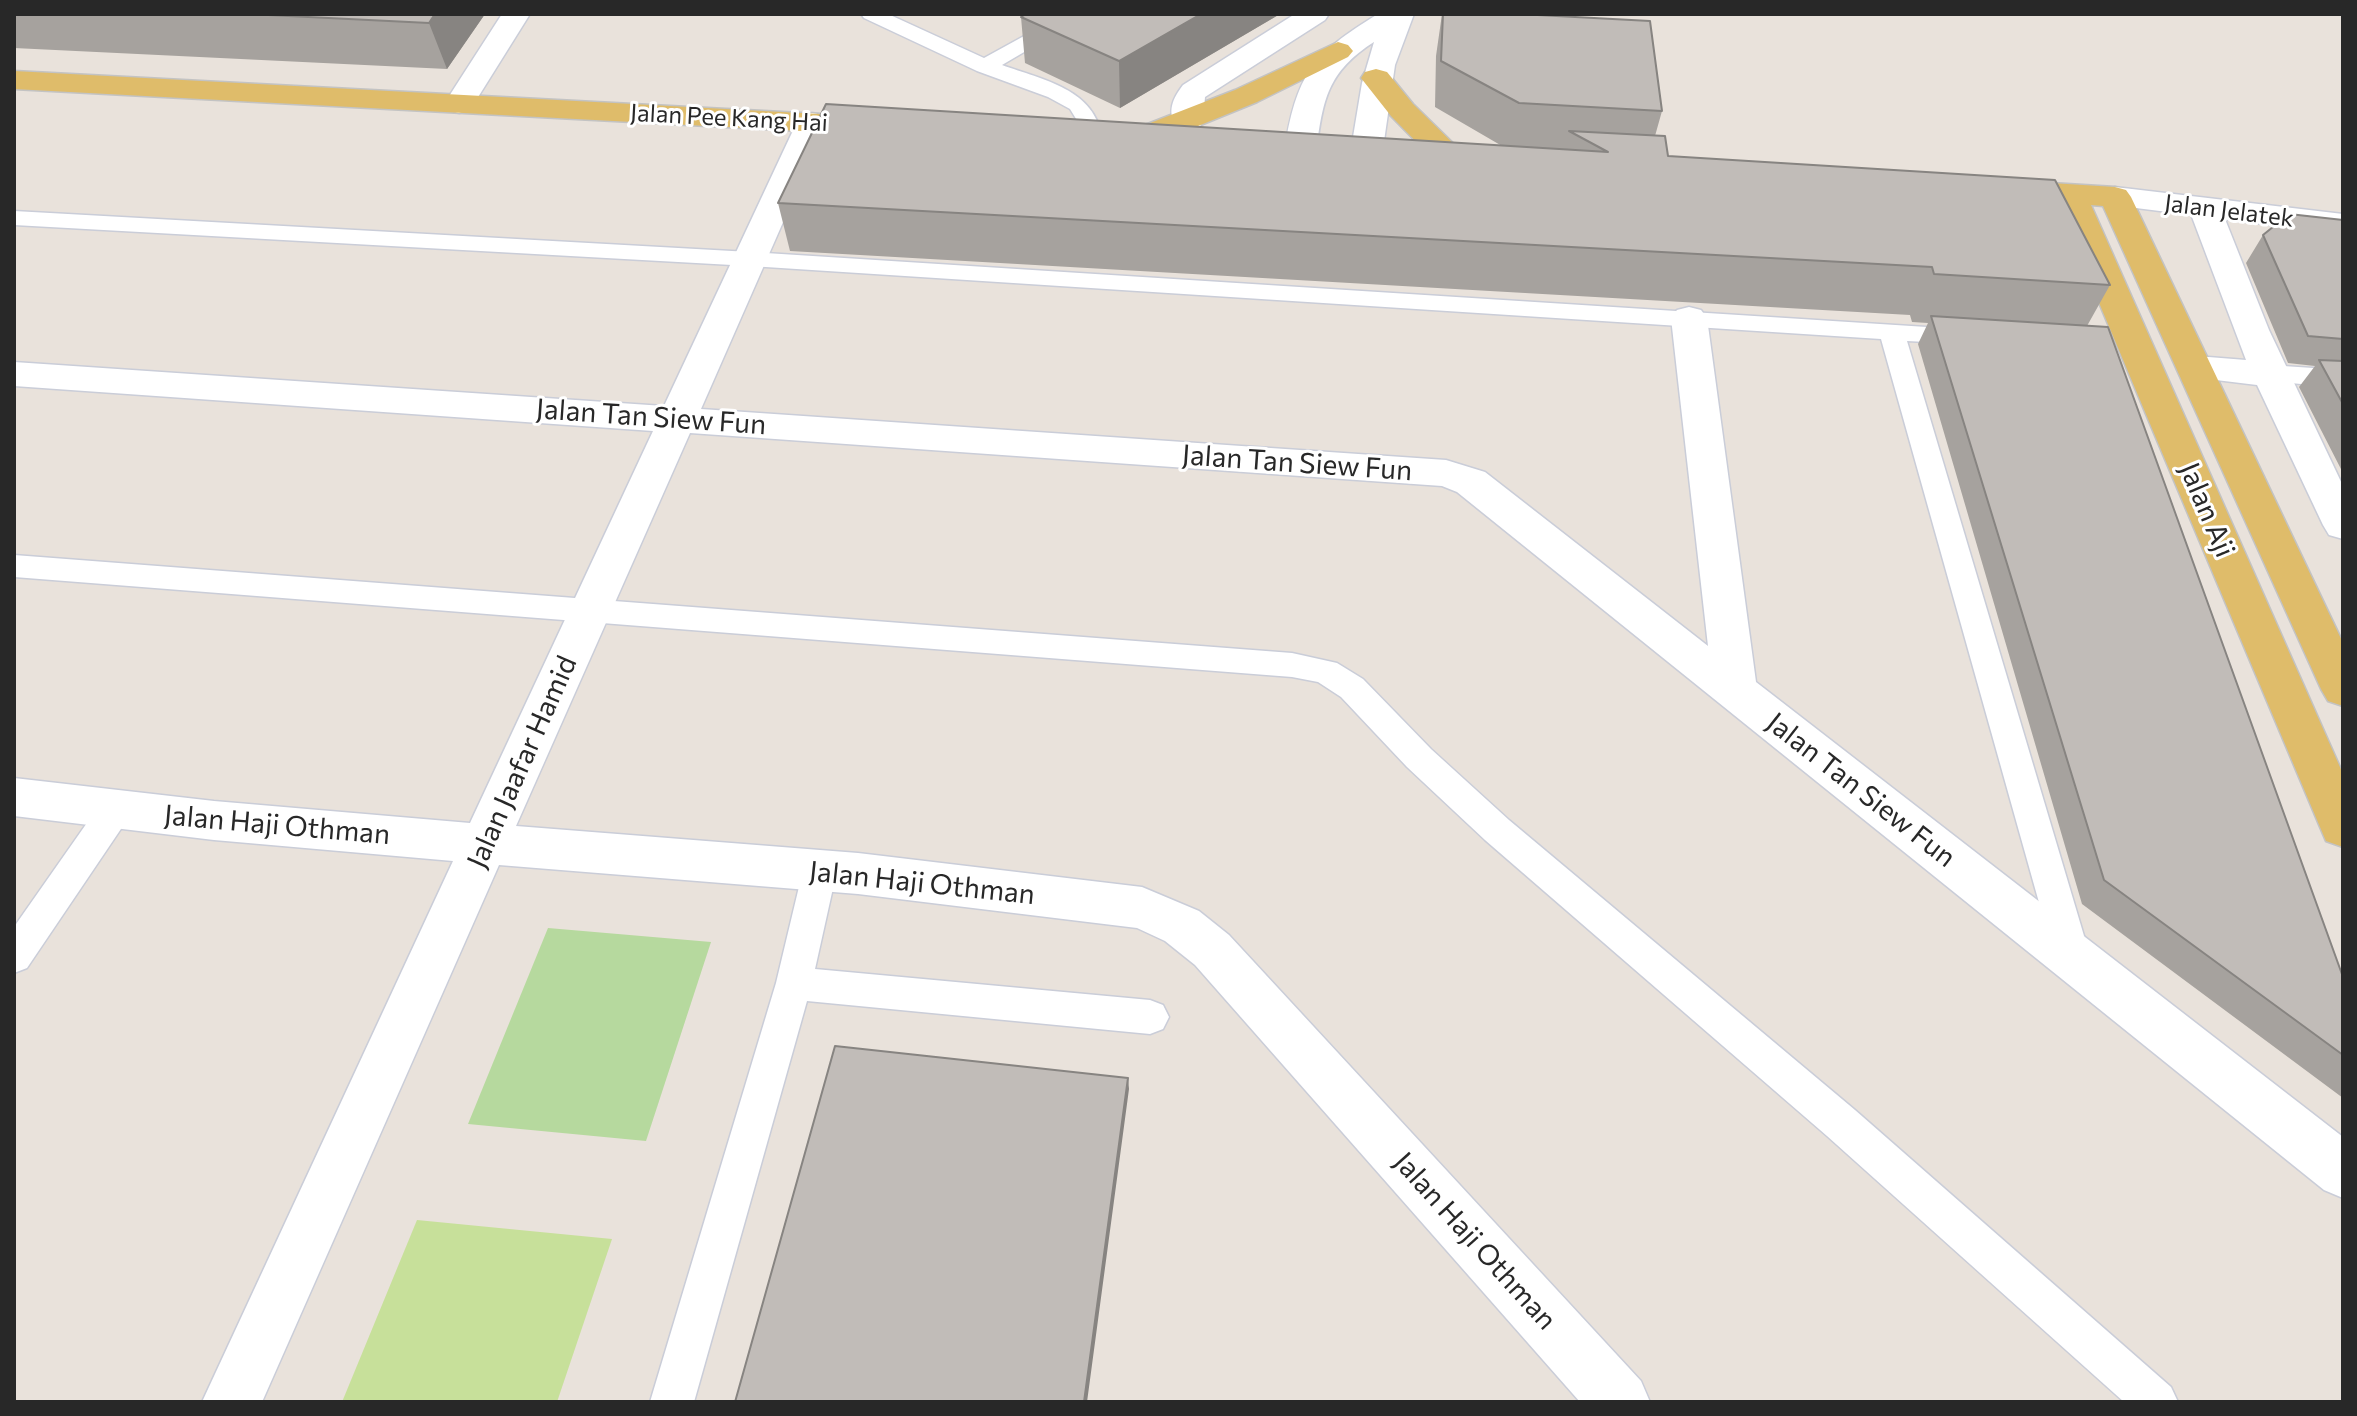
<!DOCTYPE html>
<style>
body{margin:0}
#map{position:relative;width:2357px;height:1416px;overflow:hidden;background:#e9e2db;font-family:Commissioner,sans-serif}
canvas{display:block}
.frame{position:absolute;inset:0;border:16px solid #282828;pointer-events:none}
</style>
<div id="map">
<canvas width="2357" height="1416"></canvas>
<div class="frame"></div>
</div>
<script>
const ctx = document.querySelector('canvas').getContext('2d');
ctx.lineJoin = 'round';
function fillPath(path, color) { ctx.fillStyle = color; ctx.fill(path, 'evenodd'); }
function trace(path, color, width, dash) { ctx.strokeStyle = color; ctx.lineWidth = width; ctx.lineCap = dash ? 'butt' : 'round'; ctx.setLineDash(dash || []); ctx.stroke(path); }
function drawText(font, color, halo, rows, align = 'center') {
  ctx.font = font + ' Commissioner,sans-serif'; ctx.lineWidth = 6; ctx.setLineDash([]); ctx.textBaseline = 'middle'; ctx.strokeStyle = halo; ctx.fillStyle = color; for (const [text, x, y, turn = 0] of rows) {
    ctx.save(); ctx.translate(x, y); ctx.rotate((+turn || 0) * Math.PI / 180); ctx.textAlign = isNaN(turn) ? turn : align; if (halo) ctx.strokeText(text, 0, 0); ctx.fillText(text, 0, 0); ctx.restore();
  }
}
const green = new Path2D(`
 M548 928 711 942 646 1141 468 1124Z`);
const pitch = new Path2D(`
 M417 1220 612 1239 557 1402H342Z`);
const lane = new Path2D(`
 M861 14H888L984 58 1064 14H1089L1002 65C1043 80 1096 89 1102 139L1099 144H1083L1078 122 1070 109 1048 97 977 71 864 18Z
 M14 211 750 252 1974 330 1978 336 1974 342 1965 344 1907 341 2090 956 2085 967 2072 972 2059 967 2054 956 1881 339 750 266 14 225Z
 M2268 365 2343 370V388L2259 380 2255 374 2259 368Z
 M14 555 1292 653 1337 663 1363 679 1431 749 1509 820 1855 1110 2171 1387 2178 1402H2124L1827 1136 1485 840 1407 767 1341 697 1318 682 1292 677 14 577Z
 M115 796 127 800 132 810 127 820 27 968 14 973V927L103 800Z
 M820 855 832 860 837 870 815 969 1150 1000 1163 1005 1169 1017 1163 1029 1150 1034 807 1001 694 1402H650L776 983 803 870 808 860Z`);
const street = new Path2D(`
 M502 14H530L470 110 459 113 448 110 444 104Z
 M1295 14H1329L1325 20 1205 97 1203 121 1199 128 1188 130 1177 128C1166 112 1173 98 1183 85Z
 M812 113 823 115 827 122 701 409 1446 460 1485 472 1708 646 1671 318 1677 310 1689 307 1701 310 1707 318 1756 682 2343 1137V1198L2324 1190 1457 492 1442 486 690 433 516 826 858 853 1142 887 1199 911 1229 935 1641 1381 1650 1402H1580L1195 965 1165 941 1137 928 858 894 499 865 262 1402H202L453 861 214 840 14 816V778L214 801 470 823 653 431 14 386V362L664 406 797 122 801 115Z
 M2205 199 2217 202 2221 209 2269 330 2343 486V539L2329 535 2323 525 2257 385 2183 376 2178 368 2183 360 2196 356 2246 360 2189 209 2193 202Z`);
const secondary = new Path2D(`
 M1378 14H1414L1395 65 1382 155 1377 162 1366 164 1355 162 1350 155 1362 83 1374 42C1327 72 1323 100 1316 152L1311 159 1300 161 1289 159 1284 152C1297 74 1311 55 1378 14Z
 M2115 187 2343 214V234L2104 204 2099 197 2104 190Z`);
const primary = new Path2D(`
 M1338 42 1348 45 1353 51 1348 57 1257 102 1144 148 1133 150 1122 148 1117 141 1122 134 1235 90Z
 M1376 69 1387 72 1413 104 1463 153 1468 160 1463 167 1452 169 1441 167 1391 116 1361 78 1365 72Z
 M14 71 876 117 887 119 891 126 887 133 876 135 14 89Z
 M2003 180 2115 187 2126 190 2131 197 2343 643V706L2328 701 2321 689 2103 206 2091 205 2343 774V847L2326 841 2320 827 2057 203 1992 197 1987 190 1992 183Z`);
const wall = new Path2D(`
 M14 14H485L447 69 14 48Z
 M1280 14 1120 108 1025 63 1021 17Z
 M1442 14 1662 111 1655 136 1668 156 2110 285 2087 326 2343 977V1098L2082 904 1918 344 1928 323 1912 322 1910 315 790 251 778 203 1502 146 1435 107 1436 56Z
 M2343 220V473L2299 387 2315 366 2288 363 2246 263 2263 235Z`);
const shadedWall = new Path2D(`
 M435 14H485L447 69 429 23Z
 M1201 14H1280L1120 108 1119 61Z
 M1128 1078 1129 1089 1087 1402H1084Z`);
const building = new Path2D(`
 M248 14H435L429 23Z
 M1026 14H1201L1119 61 1021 17Z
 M1443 14H1519L1650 21 1662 111 1519 103 1441 61Z
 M826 104 1608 152 1569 131 1665 136 1668 156 2055 180 2110 285 1934 274 1932 267 778 203Z
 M2289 214 2343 220V339L2308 336 2263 235Z
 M1931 316 2108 327 2343 977V1055L2104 880Z
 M2319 360 2343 361V404Z
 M835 1046 1128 1078 1084 1402H735Z`);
const farStreetnames = [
 ["Jalan Pee Kang Hai",729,118,3],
 ["Jalan Jelatek",2229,211,7]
];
const streetNames = [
 ["Jalan Tan Siew Fun",651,417,4],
 ["Jalan Tan Siew Fun",1297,463,4],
 ["Jalan Aji",2207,510,67],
 ["Jalan Jaafar Hamid",522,762,-66],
 ["Jalan Tan Siew Fun",1861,790,38],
 ["Jalan Haji Othman",277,825,5],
 ["Jalan Haji Othman",922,883,6],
 ["Jalan Haji Othman",1475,1241,48]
];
fillPath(green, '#b6d99e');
fillPath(pitch, '#c7e09a');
trace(lane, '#cacdd8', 3);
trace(street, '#cacdd8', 3);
trace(secondary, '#cacdd8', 3);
trace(primary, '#c3c3c3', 3);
fillPath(lane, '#fff');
fillPath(street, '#fff');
fillPath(secondary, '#fff');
fillPath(primary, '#dfbc6a');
fillPath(wall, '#a6a29e');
fillPath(shadedWall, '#878481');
fillPath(building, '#c1bcb8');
trace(building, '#878481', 2);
drawText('24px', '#282828', '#fff', farStreetnames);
drawText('28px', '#282828', '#fff', streetNames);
</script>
